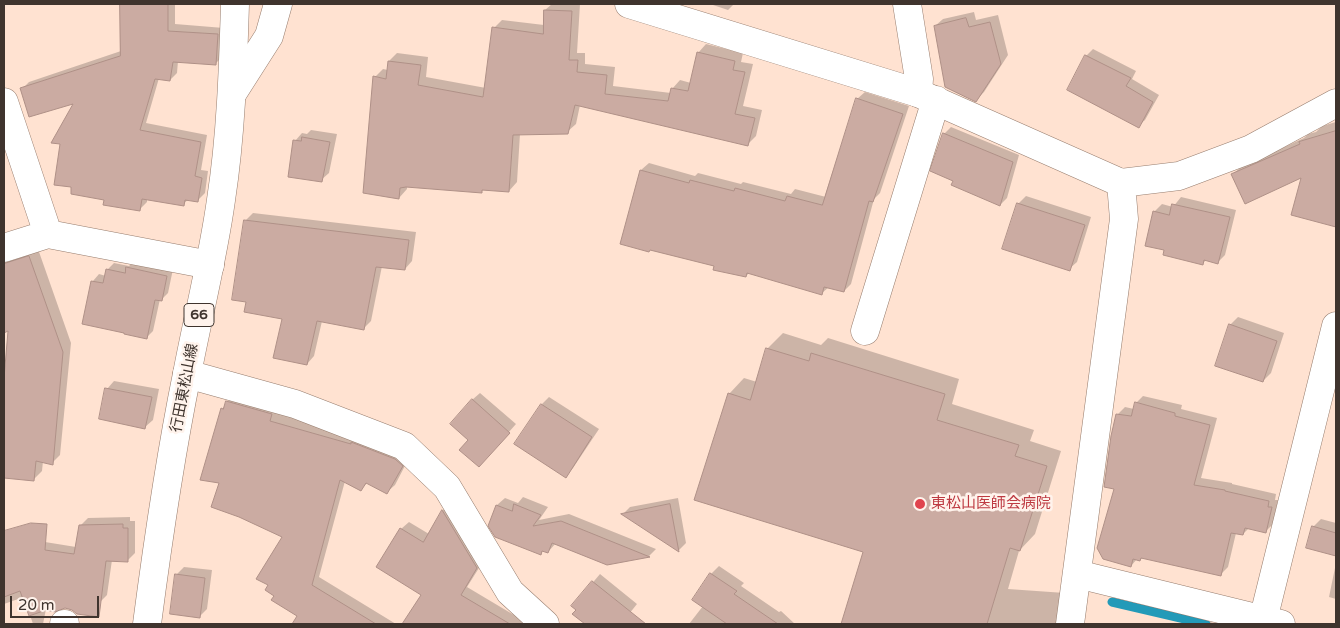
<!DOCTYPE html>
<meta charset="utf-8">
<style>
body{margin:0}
#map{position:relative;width:1340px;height:628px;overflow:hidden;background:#ffe2d1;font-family:"Varela Round",sans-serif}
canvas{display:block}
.frame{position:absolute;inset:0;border:5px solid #3f342e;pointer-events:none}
.scale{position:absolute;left:10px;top:596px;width:89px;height:22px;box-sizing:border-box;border:2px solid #3f342e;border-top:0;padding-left:6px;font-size:15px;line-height:18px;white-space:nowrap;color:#3f342e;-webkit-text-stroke:4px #fff3ec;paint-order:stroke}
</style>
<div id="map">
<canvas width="1340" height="628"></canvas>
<div class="frame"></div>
<div class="scale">20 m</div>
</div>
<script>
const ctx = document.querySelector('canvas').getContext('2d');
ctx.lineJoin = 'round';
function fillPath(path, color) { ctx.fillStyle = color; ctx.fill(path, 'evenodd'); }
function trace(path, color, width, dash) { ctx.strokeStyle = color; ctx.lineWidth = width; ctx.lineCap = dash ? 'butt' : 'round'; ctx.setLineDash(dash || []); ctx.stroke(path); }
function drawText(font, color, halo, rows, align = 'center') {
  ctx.font = font + ' "Varela Round","Noto Sans JP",sans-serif'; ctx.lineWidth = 5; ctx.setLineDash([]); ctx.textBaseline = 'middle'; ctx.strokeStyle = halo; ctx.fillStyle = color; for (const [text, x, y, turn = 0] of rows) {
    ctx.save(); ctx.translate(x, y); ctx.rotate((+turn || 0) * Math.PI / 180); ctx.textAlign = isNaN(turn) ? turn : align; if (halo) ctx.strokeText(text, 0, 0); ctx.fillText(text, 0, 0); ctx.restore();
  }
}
const shadow = new Path2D(`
 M122 4H175V24L224 28 222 57 215 64 178 61 177 73 170 80 159 78 146 123 207 135 201 170 208 171 205 193 198 200 189 199 183 204 147 199V202L140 209 106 199 76 102 22 89 29 82 121 51Z
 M552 4H580L577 53H585V64L615 67 613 86 671 93 672 89 680 80 691 83 698 53 706 44 743 53 741 62 753 64 743 106 762 110 756 136 748 144 580 105 576 124 567 132 520 134 517 182 509 191 484 189 481 192 407 186V189L399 198 375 77 383 69 388 70 389 61 397 53 428 57 426 77 486 88 494 28 502 20 544 25 545 10Z
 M710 4H734L728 10Z
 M974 12 976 20 998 15 1008 55 984 92 976 100 935 26 943 19Z
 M1093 49 1136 71 1132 79 1159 95 1145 120 1138 126 1069 90 1086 56Z
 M865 92 909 106 880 193 874 199 851 284 844 291 829 287 822 293 749 273 746 276 715 265 621 243 641 170 649 163 695 176 698 173 741 184 743 182 791 194 795 189 826 197 857 99Z
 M1336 122V154L1298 166 1336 177V226L1292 214 1303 175 1233 174 1241 167 1304 138 1308 134 1316 132 1322 126Z
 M951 127 1019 155 1007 198 1000 205 955 180 944 134Z
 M311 130 337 134 329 173 321 180 295 141 302 133 307 134Z
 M1026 196 1091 217 1077 262 1069 269 1018 204Z
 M1181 197 1236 210 1225 255 1218 262 1206 260 1202 264 1166 250 1154 212 1162 204 1173 207Z
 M253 213 416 232 412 261 405 269 382 266 371 321 364 328 322 321 314 356 307 364 283 318 247 301 245 221Z
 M38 249 71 343 60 455 52 463 43 461 42 471 33 480 4 476V394L9 330 4 332V260Z
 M134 261 173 269 168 293 161 300 160 299 153 331 146 338 84 323 93 281 99 274 106 276 107 270 114 263 129 266Z
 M1238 317 1284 333 1271 373 1263 381 1230 325Z
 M783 333 821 345 828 338 959 379 952 404 1034 430 1030 441 1061 451 1035 534 1019 551 1008 589 1065 593 1068 624 843 623 864 551 729 394 744 378 757 382 767 349Z
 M114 381 159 389 153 420 145 427 107 389Z
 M480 393 516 424 486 458 469 440 472 400Z
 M235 394 277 413 359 437 409 458 395 485 387 492 368 482 361 489 345 481 319 577 396 624H293L299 615 276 595 270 585 283 536 221 482 222 409Z
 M1143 396 1182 405 1181 409 1217 418 1201 478 1232 483V484L1276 494 1275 500H1278L1273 524 1266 531 1249 528 1243 534 1236 533 1228 567 1221 574 1143 557 1140 560 1137 559 1131 566 1115 488 1118 414 1125 407 1134 409 1136 403Z
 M549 397 599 429 573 468 565 476 542 404Z
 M523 497 548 507 539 520 569 514 656 549 649 556 607 563 556 543 548 552 544 550 540 553 490 526 497 505 505 498 518 503Z
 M678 498 686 543 679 550 623 514 630 507Z
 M451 503 484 560 467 587 524 621 522 624H403L422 595 401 529 409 522 429 534 443 510Z
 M130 517V521H135V553L127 561 112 560 107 595 100 602 49 594 43 624H33L24 597 4 604V559L45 542 76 547 80 526 88 518Z
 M1321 519 1336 523V555L1308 547 1313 527Z
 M1336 563V599L1329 597Z
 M719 566 744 583 741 586 779 612 781 611 795 624H689L703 606 711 574Z
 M184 567 212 570 207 609 199 617 177 574Z
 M600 574 637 604 621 624H587L574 613 577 610 573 606Z
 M1188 616 1214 623 1213 624H1180Z`);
const stream = new Path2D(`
 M1112 602 1206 624`);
const building = new Path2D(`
 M120 4H168V31L218 34 216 65 173 62 170 81 155 79 140 130 201 142 195 176 202 178 198 202 185 200 184 206 142 199 140 211 103 205 104 200 71 194V187L54 185 60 144 51 143 73 104 29 117 20 88 120 56Z
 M544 10 572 11 569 60H578L577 72 607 75 605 94 668 101 671 88 688 91 697 52 735 61 733 70 745 72 735 114 755 118 748 146 575 105 568 134 513 135 509 192 482 190V193L406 187 400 188 399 199 363 193 373 76 386 79 388 61 421 65 418 85 483 97 492 27 543 34Z
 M966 18 969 27 990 22 1001 64 976 102 945 87 934 26Z
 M1085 55 1131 78 1126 86 1153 102 1139 128 1067 90Z
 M856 98 903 114 873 202 869 201 844 292 824 287 822 295 747 273 746 277 713 270 714 266 650 250 649 252 620 244 640 170 689 183 690 180 734 191 735 188 785 201 787 196 822 205Z
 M1336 131V227L1291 215 1301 178 1245 204 1231 174 1300 144 1299 142Z
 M943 133 1013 162 1000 206 951 185 953 181 930 171Z
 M302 137 330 142 322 182 288 177 293 140 301 141Z
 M1017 203 1085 225 1070 271 1002 249Z
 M1172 204 1230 217 1218 264 1204 260 1203 265 1163 255 1164 250 1145 246 1153 211 1169 215Z
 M244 220 409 240 405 270 376 267 364 330 317 321 307 365 273 358 282 319 244 312 246 302 232 300Z
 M29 256 63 352 53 465 36 461 34 481 4 478V378L8 331 4 333V264Z
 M126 267 167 276 162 301 155 300 147 339 124 334V333L82 324 91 281 103 283 106 269 125 273Z
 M1229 324 1277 341 1263 382 1215 366Z
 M766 348 809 361 811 353 945 394 937 420 1019 445 1015 456 1047 466 1020 551 1010 548 987 624H841L863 552 694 500 728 393 750 400Z
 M105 388 152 397 145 429 99 419Z
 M472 399 510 433 479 467 459 450 468 440 450 424Z
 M226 401 272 414 270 421 351 444V442L395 459 403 466 387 494 366 483 361 491 340 480 312 585 376 624H292L297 616 271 600 274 596 265 590 268 585 256 579 282 537 239 517 211 507 219 483 200 480 221 408 223 409Z
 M1135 402 1175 413V416L1210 425 1194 485 1225 490V491L1269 501 1268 507H1272L1266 533 1245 528 1243 535 1231 533 1221 576 1141 558 1140 561 1133 559 1131 567 1103 559 1097 548 1114 489 1104 487 1111 436 1116 414 1131 416Z
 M541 404 592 437 566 478 514 444Z
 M514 504 541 515 533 526 561 521 650 557 607 565 552 543 548 553 542 551 541 555 495 537 488 526 496 505 512 511Z
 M670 504 679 552 621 514Z
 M442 510 477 568 461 595 510 624H402L421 595 376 567 400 528 423 542Z
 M31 523 47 524 45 550 74 554 79 525 123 524V528H128V562L106 561 99 617 77 614 72 610 65 608 55 612 46 610 29 616 20 591 4 597V531Z
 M1312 526 1336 533V556L1306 548Z
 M710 573 737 591 734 594 778 624H727L692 600Z
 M175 574 205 578 200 618 170 614Z
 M592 581 646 624H585L572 614 576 610 571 606Z`);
const minor = new Path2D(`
 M907 4 919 79 918 93
 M232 94 269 36 278 4
 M4 102 48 234
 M4 248 48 234 210 265
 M865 331 936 100
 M187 374 295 404 404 446 447 487 510 592 545 624
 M1077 574 1281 624
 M1263 620 1336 326
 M64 624H65
 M1070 624 1124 219 1121 183 1179 176 1251 149 1336 103`);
const tertiary = new Path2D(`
 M629 4 918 93 1121 183`);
const primary = new Path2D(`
 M147 624C158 540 170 457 187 374 198 316 213 258 221 200 231 135 233 69 235 4`);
const markers = [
 [920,504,6,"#e0444e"]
];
const shields = [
 [199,315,30]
];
const shieldNames = [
 ["66",199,315]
];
const streetNames = [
 ["行田東松山線",185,388,-79]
];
const healthNames = [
 ["東松山医師会病院",931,504]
];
fillPath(shadow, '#0003');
trace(stream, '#239ab8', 9);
fillPath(building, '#cbaba2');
trace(building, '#af9087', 1);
trace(minor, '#977d6e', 29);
trace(tertiary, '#977d6e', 29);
trace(primary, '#977d6e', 29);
trace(minor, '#fff', 28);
trace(tertiary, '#fff', 28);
trace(primary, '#fff', 28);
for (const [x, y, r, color] of markers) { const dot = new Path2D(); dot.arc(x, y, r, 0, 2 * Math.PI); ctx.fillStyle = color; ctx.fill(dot); trace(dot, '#fff3ec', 2); }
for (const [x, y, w] of shields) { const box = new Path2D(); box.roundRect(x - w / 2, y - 11.5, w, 23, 4); ctx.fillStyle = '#fff3ec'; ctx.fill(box); trace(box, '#3f342e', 1); }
drawText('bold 14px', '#3f342e', null, shieldNames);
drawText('15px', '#3f342e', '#fff3ec', streetNames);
drawText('15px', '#be3a42', '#fff3ec', healthNames, 'left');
</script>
